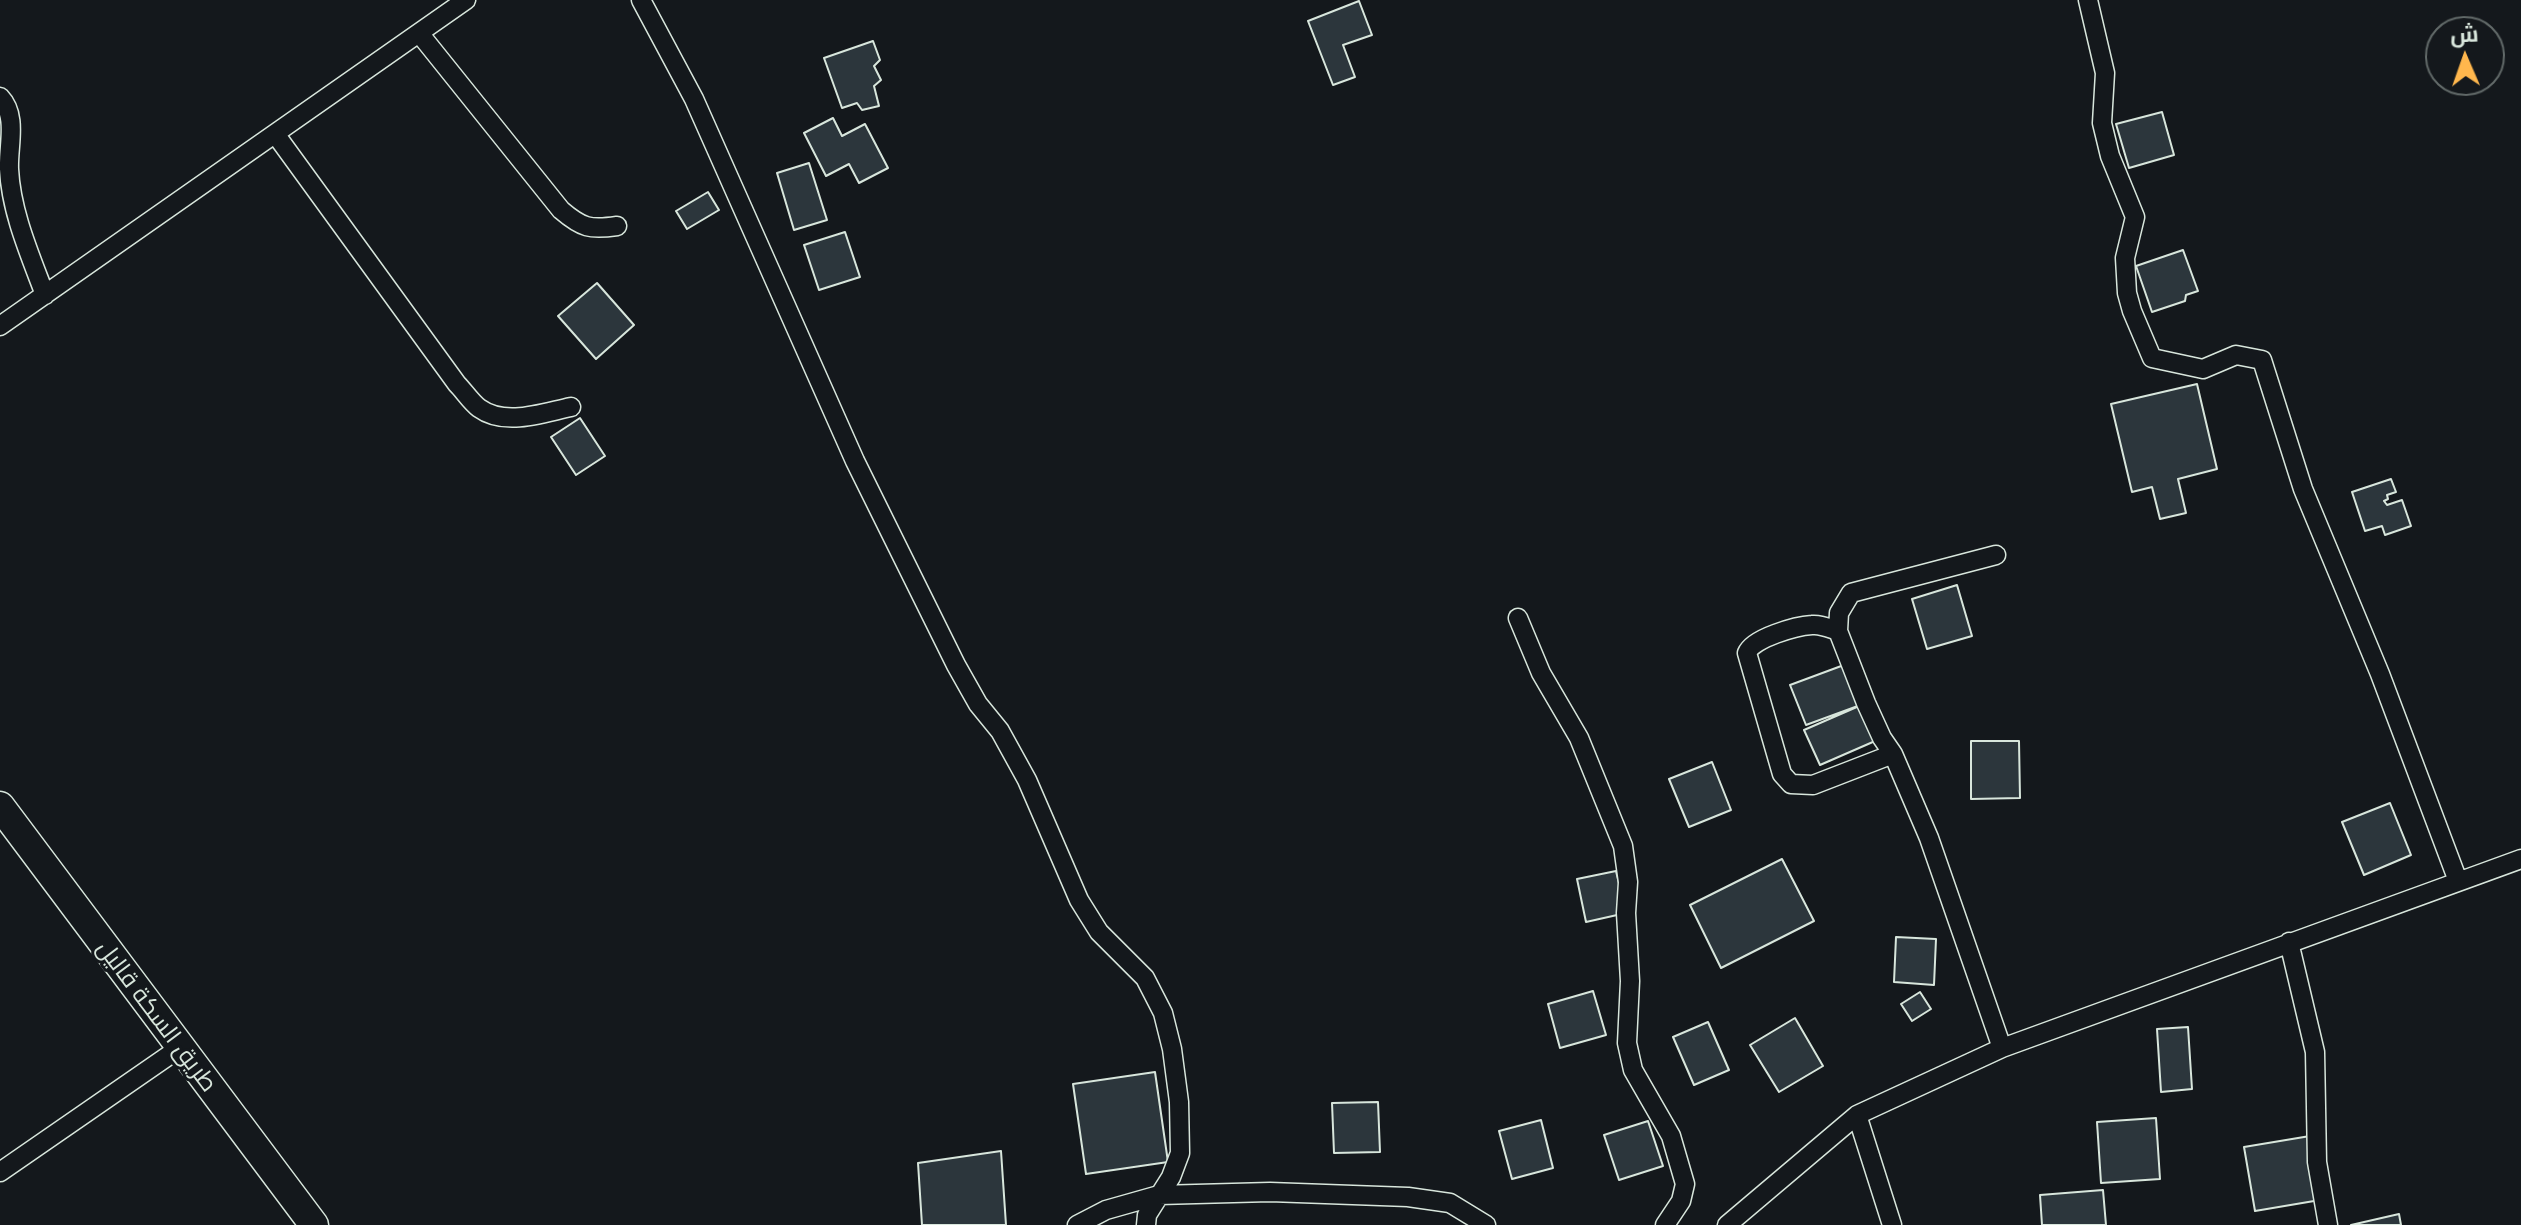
<!DOCTYPE html>
<meta charset="utf-8">
<style>
body{margin:0}
#map{position:relative;width:2521px;height:1225px;overflow:hidden;background:#14181c;font-family:Lato,Cairo,sans-serif}
canvas{display:block}
.north{position:absolute;left:2425px;top:16px;width:80px;height:80px;box-sizing:border-box;background:#14181c;border:2px solid #626a69;border-radius:50%;rotate:358deg;font-size:22px;font-weight:700;line-height:32px;text-align:center;color:#d8e6dc}
.north::after{content:'';display:block;margin:auto;width:28px;height:36px;background:#ffb74d;clip-path:polygon(50% 0,100% 100%,50% 72%,0 100%)}
</style>
<div id="map">
<canvas width="2521" height="1225"></canvas>
<div class="north">ش</div>
</div>
<script>
const ctx = document.querySelector('canvas').getContext('2d');
ctx.lineJoin = 'round';
function fillPath(path, color) { ctx.fillStyle = color; ctx.fill(path, 'evenodd'); }
function trace(path, color, width, dash) { ctx.strokeStyle = color; ctx.lineWidth = width; ctx.lineCap = dash ? 'butt' : 'round'; ctx.setLineDash(dash || []); ctx.stroke(path); }
function drawText(font, color, halo, rows, align = 'center') {
  ctx.font = font + ' Lato,Cairo,sans-serif'; ctx.lineWidth = 6; ctx.setLineDash([]); ctx.textBaseline = 'middle'; ctx.strokeStyle = halo; ctx.fillStyle = color; for (const [text, x, y, turn = 0] of rows) {
    ctx.save(); ctx.translate(x, y); ctx.rotate((+turn || 0) * Math.PI / 180); ctx.textAlign = isNaN(turn) ? turn : align; if (halo) ctx.strokeText(text, 0, 0); ctx.fillText(text, 0, 0); ctx.restore();
  }
}
const building = new Path2D(`
 M1359 1 1372 35 1343 45 1355 77 1333 85 1308 21Z
 M873 41 880 60 874 66 881 80 874 86 879 106 862 110 857 103 842 108 824 58Z
 M2162 112 2174 155 2129 168 2116 124Z
 M833 118 842 136 865 124 888 168 859 183 849 164 826 176 804 133Z
 M809 163 827 220 794 230 777 173Z
 M708 192 719 210 687 229 676 211Z
 M845 232 860 277 819 290 804 245Z
 M2183 250 2198 291 2186 295 2185 301 2152 312 2136 266Z
 M597 283 634 325 596 359 558 316Z
 M2197 384 2217 469 2178 479 2186 513 2160 519 2152 487 2132 492 2111 404Z
 M580 418 605 456 576 475 551 437Z
 M2391 479 2396 492 2387 495 2388 499 2384 501 2387 505 2402 500 2411 526 2385 535 2382 526 2365 531 2352 492Z
 M1957 585 1972 636 1927 649 1912 599Z
 M1852 662 1866 703 1806 725 1790 685Z
 M1866 703 1882 738 1820 765 1804 730Z
 M1971 741H2019L2020 798 1971 799Z
 M1712 762 1731 810 1689 827 1669 779Z
 M2390 803 2411 855 2364 875 2342 822Z
 M1782 859 1814 921 1721 968 1690 905Z
 M1616 871 1626 913 1586 922 1577 879Z
 M1896 937 1936 939 1934 985 1894 982Z
 M1593 991 1606 1035 1560 1048 1548 1004Z
 M1920 992 1931 1009 1912 1021 1901 1004Z
 M1795 1018 1823 1066 1779 1092 1750 1045Z
 M1708 1022 1729 1070 1694 1085 1673 1037Z
 M2188 1027 2192 1089 2161 1092 2157 1029Z
 M1155 1072 1168 1162 1086 1174 1073 1084Z
 M1378 1102 1380 1152 1334 1153 1332 1103Z
 M2156 1118 2160 1179 2101 1183 2097 1122Z
 M1541 1120 1553 1168 1512 1179 1499 1131Z
 M1648 1121 1663 1166 1619 1180 1604 1135Z
 M2310 1136 2320 1200 2255 1211 2244 1147Z
 M1001 1151 1006 1225H922L918 1163Z
 M2103 1190 2106 1225H2042L2040 1195Z
 M2399 1214 2401 1225H2351Z`);
const minor = new Path2D(`
 M641 0 694 99 855 461 956 665 978 704 1000 731 1027 780 1079 900 1099 932 1145 978 1163 1013 1172 1049 1179 1102 1180 1153 1171 1177 1147 1215 1146 1225
 M2088 0 2105 73 2102 123 2110 156 2135 217 2125 258 2127 293 2132 311 2152 358 2203 369 2236 355 2262 360 2303 489 2380 674 2458 881
 M419 33 561 210C582 228 590 230 617 226
 M0 97C18 116 8 145 9 169 11 212 30 255 45 295
 M276 135 457 384C464 391 471 402 479 408 505 427 542 413 571 407
 M0 326 466 0
 M1996 555 1851 593 1839 613 1838 631 1866 703 1882 738 1893 754 1929 838 2002 1048
 M1518 618 1541 673 1579 738 1623 846 1628 882 1626 913 1630 981 1627 1043 1633 1070 1671 1136 1685 1184 1681 1201 1665 1225
 M1838 631C1829 628 1821 624 1812 625 1796 626 1753 638 1747 653L1782 774 1791 784 1813 785 1893 754
 M2289 942 2315 1052 2317 1162 2328 1225
 M1857 1115 1892 1225
 M0 1172 181 1047
 M1077 1225 1106 1210 1159 1195 1270 1192 1408 1197 1450 1203 1486 1225
 M1727 1225 1857 1115 2002 1048 2521 859`);
const primary = new Path2D(`
 M0 806 314 1225`);
const streetNames = [
 ["طريق السكة قاليل",157,1016,53]
];
fillPath(building, '#2c363c');
trace(building, '#d8e6dc', 2);
trace(minor, '#d8e6dc', 21);
trace(primary, '#d8e6dc', 31);
trace(minor, '#14181c', 18);
trace(primary, '#14181c', 28);
drawText('24px', '#d8e6dc', '#14181c', streetNames);
</script>
